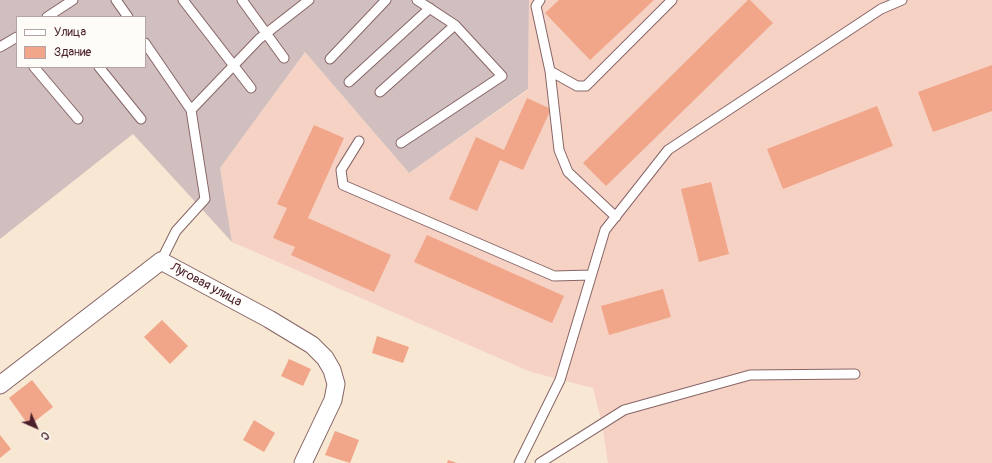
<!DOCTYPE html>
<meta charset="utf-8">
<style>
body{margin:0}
#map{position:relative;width:992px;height:463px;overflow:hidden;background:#f8e7d3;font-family:Pangolin,sans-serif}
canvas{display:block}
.legend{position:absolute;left:16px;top:16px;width:130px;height:52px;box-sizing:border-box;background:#fdfcf7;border:1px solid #b5a4a5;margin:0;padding:5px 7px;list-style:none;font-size:12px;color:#4a1f2b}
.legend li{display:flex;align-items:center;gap:8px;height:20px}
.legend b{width:20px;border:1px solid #b5a4a5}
.north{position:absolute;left:16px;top:407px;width:40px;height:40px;-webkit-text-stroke:3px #fdfcf7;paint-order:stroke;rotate:135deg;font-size:11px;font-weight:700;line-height:16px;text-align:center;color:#4a1f2b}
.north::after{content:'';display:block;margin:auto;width:14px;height:18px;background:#4a1f2b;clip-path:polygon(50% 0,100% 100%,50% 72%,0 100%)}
</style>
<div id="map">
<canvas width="992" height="463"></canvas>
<ul class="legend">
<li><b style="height:5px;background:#fff"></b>Улица</li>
<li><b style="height:11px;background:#f1a589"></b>Здание</li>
</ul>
<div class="north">С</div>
</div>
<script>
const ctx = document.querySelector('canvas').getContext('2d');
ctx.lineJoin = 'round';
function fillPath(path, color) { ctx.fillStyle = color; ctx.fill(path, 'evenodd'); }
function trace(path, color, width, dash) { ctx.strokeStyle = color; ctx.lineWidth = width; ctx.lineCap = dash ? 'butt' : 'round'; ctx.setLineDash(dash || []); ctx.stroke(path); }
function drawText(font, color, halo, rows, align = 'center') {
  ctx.font = font + ' Pangolin,sans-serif'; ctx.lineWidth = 3.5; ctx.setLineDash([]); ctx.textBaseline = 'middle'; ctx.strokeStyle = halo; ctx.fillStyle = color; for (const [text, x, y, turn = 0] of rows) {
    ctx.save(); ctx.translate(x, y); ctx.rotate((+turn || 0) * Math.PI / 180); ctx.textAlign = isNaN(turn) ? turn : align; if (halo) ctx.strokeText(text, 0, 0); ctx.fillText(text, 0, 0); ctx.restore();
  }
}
const built = new Path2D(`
 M529 0H992V463H608L602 424 593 388 531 372 232 242 220 168 305 52 409 173 528 90Z`);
const industrial = new Path2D(`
 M0 0H529L528 89 409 173 305 52 220 168 232 242 133 134 0 239ZM17 17H145V67H17Z`);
const building = new Path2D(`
 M559 0H654L590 60 545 13Z
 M748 0H750L773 23 606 186 583 163Z
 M992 65V111L933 132 918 92Z
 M527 98 551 109 523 170 500 160 477 211 449 199 476 137 504 150Z
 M877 106 893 146 783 189 767 149Z
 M314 125 344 138 308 218 391 255 374 292 291 255 295 247 273 238 287 208 277 204Z
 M711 182 729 254 699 262 681 189Z
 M427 235 564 296 552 323 414 262Z
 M663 289 671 317 609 335 601 306Z
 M162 320 188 346 170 364 144 337Z
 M377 336 409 347 403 363 372 353Z
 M289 359 311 369 303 386 281 376Z
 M32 380 53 407 29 426 9 398Z
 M254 420 275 433 264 452 243 440Z
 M335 431 359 440 350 463 325 455Z
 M0 435 11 449 0 458Z
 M448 460 457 463H447Z`);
const lane = new Path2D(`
 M116 0 128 17
 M183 0 251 88
 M242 0 284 58
 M540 0 536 6 550 71 559 150 568 172 616 217
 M47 17 73 0
 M145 43 191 110 205 199 176 231 161 261
 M0 47 17 37
 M330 59 386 0
 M34 67 78 119
 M99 67 141 119
 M550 71 577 86H586L672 0
 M349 82 430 8
 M380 92 455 25
 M191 110 259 39 309 0
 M359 141 341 170 343 185 554 276 591 275
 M401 143 502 76 455 25 417 0
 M519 463 560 380 605 230 668 150 881 9 902 0
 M540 463 624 410 750 375 855 374`);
const street = new Path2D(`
 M0 385 161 261 269 319 312 345 325 358 332 370 336 384 333 400 303 463`);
const streetNames = [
 ["Луговая улица",206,285,28]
];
fillPath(built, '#f6d2c5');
fillPath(industrial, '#d1bfbf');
fillPath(building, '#f1a589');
trace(lane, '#876566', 11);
trace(street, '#876566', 19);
trace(lane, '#fff', 9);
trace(street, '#fff', 17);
drawText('13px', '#4a1f2b', '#fdfcf7', streetNames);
</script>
